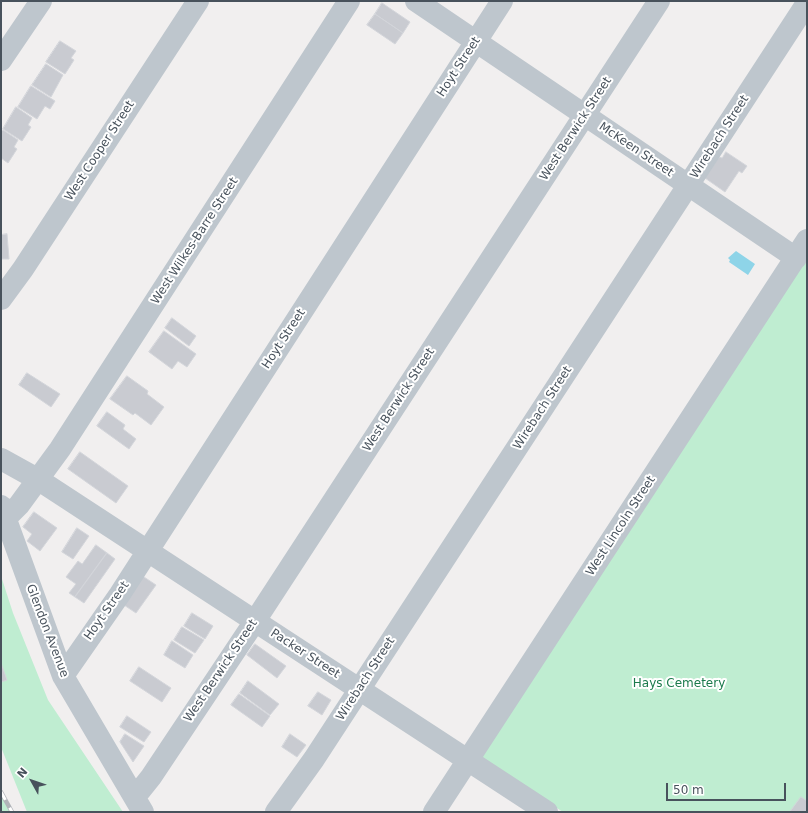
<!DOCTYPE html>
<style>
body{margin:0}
#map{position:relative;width:808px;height:813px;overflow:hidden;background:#f1efef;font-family:"DejaVu Sans",sans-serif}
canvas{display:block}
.frame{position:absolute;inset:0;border:2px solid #48525c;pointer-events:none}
.north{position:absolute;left:12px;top:761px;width:40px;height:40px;-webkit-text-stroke:3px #fff;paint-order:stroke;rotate:310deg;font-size:11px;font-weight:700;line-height:16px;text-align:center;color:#48525c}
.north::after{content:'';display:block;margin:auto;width:14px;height:18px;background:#48525c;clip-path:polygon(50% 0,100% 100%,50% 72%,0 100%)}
.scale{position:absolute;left:666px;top:783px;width:120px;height:18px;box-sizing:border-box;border:2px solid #48525c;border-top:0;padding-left:5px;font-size:12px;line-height:14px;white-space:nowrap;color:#48525c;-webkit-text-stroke:3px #fff;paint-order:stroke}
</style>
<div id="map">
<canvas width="808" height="813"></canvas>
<div class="frame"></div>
<div class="north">N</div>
<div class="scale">50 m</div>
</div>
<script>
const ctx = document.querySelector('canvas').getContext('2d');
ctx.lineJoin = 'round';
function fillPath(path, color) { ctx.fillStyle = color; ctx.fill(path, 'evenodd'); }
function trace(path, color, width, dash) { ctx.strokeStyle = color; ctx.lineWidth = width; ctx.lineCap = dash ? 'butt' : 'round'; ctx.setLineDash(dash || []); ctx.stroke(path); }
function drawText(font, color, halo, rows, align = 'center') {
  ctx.font = font + ' "DejaVu Sans",sans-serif'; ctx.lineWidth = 4; ctx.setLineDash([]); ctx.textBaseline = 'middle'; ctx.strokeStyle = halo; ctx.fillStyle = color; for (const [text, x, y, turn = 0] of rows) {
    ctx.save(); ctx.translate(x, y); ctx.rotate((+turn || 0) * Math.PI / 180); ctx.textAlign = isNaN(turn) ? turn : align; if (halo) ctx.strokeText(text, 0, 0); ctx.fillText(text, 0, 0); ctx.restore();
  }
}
const green = new Path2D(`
 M807 257V812H563L478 757Z
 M1 576 13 613 48 700 123 812H27L1 747Z
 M1 792 12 812H1Z`);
const water = new Path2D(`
 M736 251 755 264 748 275 729 262 730 260 728 258Z`);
const building = new Path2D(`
 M382 3 410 22 403 33 375 14Z
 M375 14 403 33 395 44 367 25Z
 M60 41 76 51 71 58 74 60 65 74 46 62Z
 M46 64 63 75 51 97 32 85Z
 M31 86 55 101 50 109 45 106 37 119 18 107Z
 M16 107 32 118 28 125 31 127 22 141 3 129Z
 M3 130 18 140 14 147 17 149 8 163 1 158V132Z
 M726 152 747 166 742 173 739 171 725 192 705 178 719 157 722 158Z
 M7 234 9 259H1V235Z
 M172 318 196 336 189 346 165 328Z
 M164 331 196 354 187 367 178 361 172 369 149 352Z
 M27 373 60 394 51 407 19 385Z
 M127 376 148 391 147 394 164 407 151 425 135 413 133 415 110 399Z
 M107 412 125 425 123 429 136 439 129 449 97 426Z
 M80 452 128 486 116 503 68 469Z
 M34 512 57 528 40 551 27 541 32 534 23 527Z
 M77 528 89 536 73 559 62 552Z
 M96 545 107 553 75 597 69 593 76 584 66 577 78 561 82 564Z
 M107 553 115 559 84 603 75 597Z
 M141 575 156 585 136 613 121 603Z
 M192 613 213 626 205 639 184 626Z
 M182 627 204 640 195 653 174 640Z
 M172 641 193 655 185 668 164 655Z
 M255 644 286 666 277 678 247 655Z
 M1 663 7 680 1 682Z
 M139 667 171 688 162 702 130 681Z
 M248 681 279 704 270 715 240 693Z
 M318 692 331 700 322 715 308 706Z
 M239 694 270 716 262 727 231 705Z
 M127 716 151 732 144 742 120 727Z
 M125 734 144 746 133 762 120 742Z
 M290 734 306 745 297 757 282 747Z
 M801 797 807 801V812H790Z`);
const minor = new Path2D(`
 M416 1 796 258
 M1 60 41 1
 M1 299 23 269 198 1
 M1 459 39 480 547 812
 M1 506 63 676 143 812
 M5 519 19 505 60 449 349 1
 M63 676 120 594 502 1
 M135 797 151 777 255 621 659 1
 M276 812 314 759 807 3
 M434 812 807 240`);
const rail = new Path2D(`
 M1 792 12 812`);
const streetNames = [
 ["Hoyt Street",459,67,-57],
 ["West Berwick Street",576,129,-57],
 ["Wirebach Street",720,137,-57],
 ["McKeen Street",636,150,34],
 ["West Cooper Street",100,151,-57],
 ["West Wilkes-Barre Street",195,241,-57],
 ["Hoyt Street",284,339,-57],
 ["West Berwick Street",399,400,-57],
 ["Wirebach Street",543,408,-57],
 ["West Lincoln Street",621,526,-57],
 ["Hoyt Street",107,611,-55],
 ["Glendon Avenue",47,631,69],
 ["Packer Street",305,654,33],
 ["West Berwick Street",221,671,-56],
 ["Wirebach Street",366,679,-57]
];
const parkNames = [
 ["Hays Cemetery",679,684]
];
fillPath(green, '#bfedd1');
fillPath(water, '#8ed4e8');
fillPath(building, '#c9cbd1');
trace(building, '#d3d5da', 1);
trace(minor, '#bec6cd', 22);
trace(rail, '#b1b4b9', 4.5);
trace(rail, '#fff', 3, [9]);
drawText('12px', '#48525c', '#fff', streetNames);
drawText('12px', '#1b7a4c', '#fff', parkNames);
</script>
